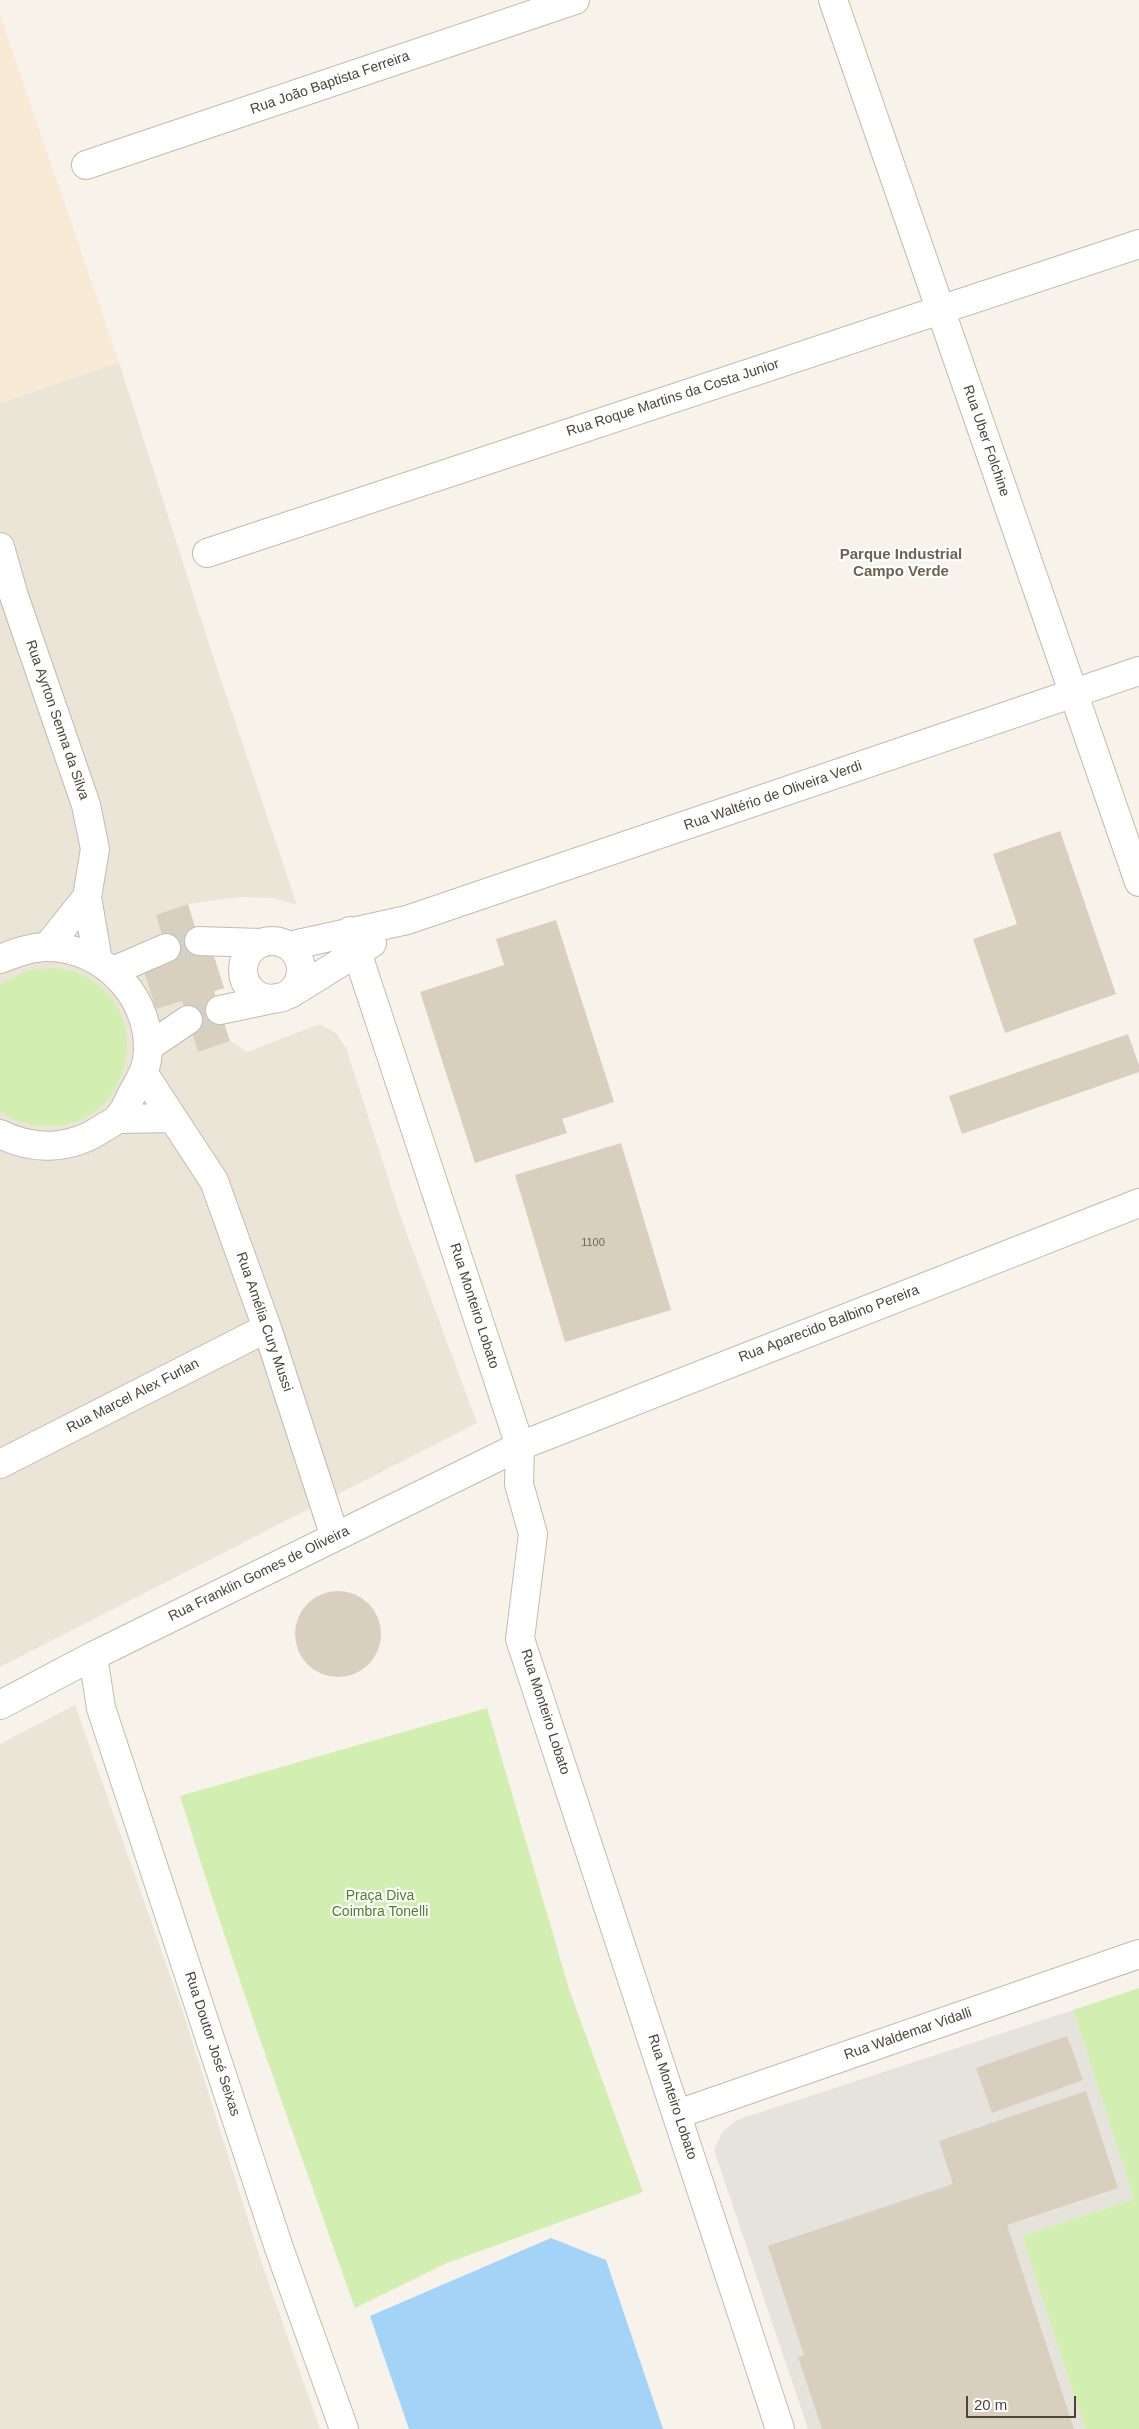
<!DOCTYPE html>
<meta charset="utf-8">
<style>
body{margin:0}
#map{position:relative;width:1139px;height:2429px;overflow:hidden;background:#f7f3eb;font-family:Helvetica,sans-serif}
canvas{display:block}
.scale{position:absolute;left:966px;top:2396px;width:110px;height:22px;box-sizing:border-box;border:2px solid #4c4437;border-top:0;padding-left:6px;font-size:15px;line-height:18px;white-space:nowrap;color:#4c4437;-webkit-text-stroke:4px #fff;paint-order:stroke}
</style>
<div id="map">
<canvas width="1139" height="2429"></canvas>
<div class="scale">20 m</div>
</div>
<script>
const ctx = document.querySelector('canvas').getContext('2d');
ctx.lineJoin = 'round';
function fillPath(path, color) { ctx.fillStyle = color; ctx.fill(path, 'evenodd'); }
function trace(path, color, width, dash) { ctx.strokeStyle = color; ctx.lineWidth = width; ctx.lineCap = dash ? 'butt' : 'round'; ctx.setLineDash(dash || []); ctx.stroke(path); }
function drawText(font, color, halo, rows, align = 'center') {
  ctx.font = font + ' Helvetica,sans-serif'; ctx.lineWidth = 4.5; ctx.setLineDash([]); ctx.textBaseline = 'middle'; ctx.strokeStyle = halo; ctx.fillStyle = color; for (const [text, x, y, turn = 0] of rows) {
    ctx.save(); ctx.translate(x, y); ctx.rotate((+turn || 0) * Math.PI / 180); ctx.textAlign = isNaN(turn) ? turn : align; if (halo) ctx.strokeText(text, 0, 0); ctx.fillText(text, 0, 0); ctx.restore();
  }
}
const residential = new Path2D(`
 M119 362 208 641 297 905 273 898 239 897 188 904 202 952 212 950 224 988 214 992 230 1041 247 1052 320 1024 336 1033 346 1048 401 1218 477 1423 0 1667V403Z
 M75 1705 182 2009 263 2267 320 2429H0V1744Z`);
const commercial = new Path2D(`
 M0 15 119 362 0 403Z`);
const industrial = new Path2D(`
 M1073 2010 1134 2199 1022 2236 1085 2429H808L714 2150 723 2131 737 2120Z`);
const green = new Path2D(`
 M54 968C63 969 73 970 80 974 161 1010 130 1133 42 1126 28 1125 11 1120 0 1111V985L28 970Z
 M487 1708 569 1989 643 2192 447 2263 355 2308C295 2138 233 1969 180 1796Z
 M1139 1988V2429H1085L1022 2236 1134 2199 1073 2010Z`);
const water = new Path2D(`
 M551 2238 606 2260 663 2429H409L370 2316Z`);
const building = new Path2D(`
 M1060 831 1116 994 1005 1033 973 939 1017 924 993 854Z
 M188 904 203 953 212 950 224 988 214 991 230 1041 198 1052 182 1001 156 1009 144 972 170 963 156 915Z
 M556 920 614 1102 562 1119 567 1133 475 1163 420 992 504 965 496 939Z
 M1128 1034 1139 1065V1072L962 1134 949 1096Z
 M621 1143 671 1310 565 1342 515 1175Z
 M295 1634a43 43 0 1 1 86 0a43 43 0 1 1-86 0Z
 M1067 2036 1083 2080 992 2113 976 2068Z
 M1086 2091 1118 2188 1007 2225 1074 2429H822L798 2357 804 2355 768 2246 953 2184 939 2141Z`);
const minorTunnel = new Path2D(`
 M166 948 199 941
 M188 1020 220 1010`);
const minor = new Path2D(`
 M833 0 1139 882
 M86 165 575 0
 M0 547 14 596 86 805 95 849 87 897 98 961
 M207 553 1139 244
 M350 931 520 1446 519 1484 533 1534 520 1639 780 2429
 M243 970a29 29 0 1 1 58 0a29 29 0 1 1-58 0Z
 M199 941 261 943
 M289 946 407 920 1139 671
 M47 947 87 897
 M0 959C15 953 31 947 47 947 107 947 155 1002 147 1060 145 1073 138 1083 132 1094 128 1102 124 1111 119 1117 115 1122 108 1125 103 1128 71 1150 34 1151 0 1134
 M113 971 166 948
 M290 994 372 943
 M220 1010 277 998
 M148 1047 188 1020
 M144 1074 214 1181 267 1328 335 1537
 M118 1119 172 1118
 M0 1464 267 1328
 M93 1656 101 1708 279 2248 344 2429
 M0 1705 93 1656 520 1446 1139 1203
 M678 2114 1139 1954`);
const numberNames = [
 ["1100",593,1243]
];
const streetNames = [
 ["Rua João Baptista Ferreira",330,83,-19],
 ["Rua Roque Martins da Costa Junior",673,398,-18],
 ["Rua Uber Folchine",986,441,71],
 ["Rua Ayrton Senna da Silva",57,720,71],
 ["Rua Waltério de Oliveira Verdi",773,796,-19],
 ["Rua Monteiro Lobato",474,1306,72],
 ["Rua Amélia Cury Mussi",264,1322,71],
 ["Rua Aparecido Balbino Pereira",829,1324,-21],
 ["Rua Marcel Alex Furlan",133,1396,-27],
 ["Rua Franklin Gomes de Oliveira",259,1574,-26],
 ["Rua Monteiro Lobato",545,1712,72],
 ["Rua Waldemar Vidalli",908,2034,-19],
 ["Rua Doutor José Seixas",212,2044,72],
 ["Rua Monteiro Lobato",672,2097,72]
];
const parkNames = [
 ["Praça Diva",380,1896],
 ["Coimbra Tonelli",380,1912]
];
const neighbourhoodNames = [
 ["Parque Industrial",901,555],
 ["Campo Verde",901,572]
];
fillPath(residential, '#ebe5d8');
fillPath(commercial, '#f9ead5');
fillPath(industrial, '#e6e2dc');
fillPath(green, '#d2eeb1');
fillPath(water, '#a3d4f7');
fillPath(building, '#d9cfbf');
trace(minorTunnel, '#d5d0c7', 28, [28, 14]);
trace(minor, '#c3bbac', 30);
trace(minor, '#fff', 28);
drawText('11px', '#6f6759', null, numberNames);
drawText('14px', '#4c4437', '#fff', streetNames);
drawText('14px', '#488524', '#fff', parkNames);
drawText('bold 15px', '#70624e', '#fff', neighbourhoodNames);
</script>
